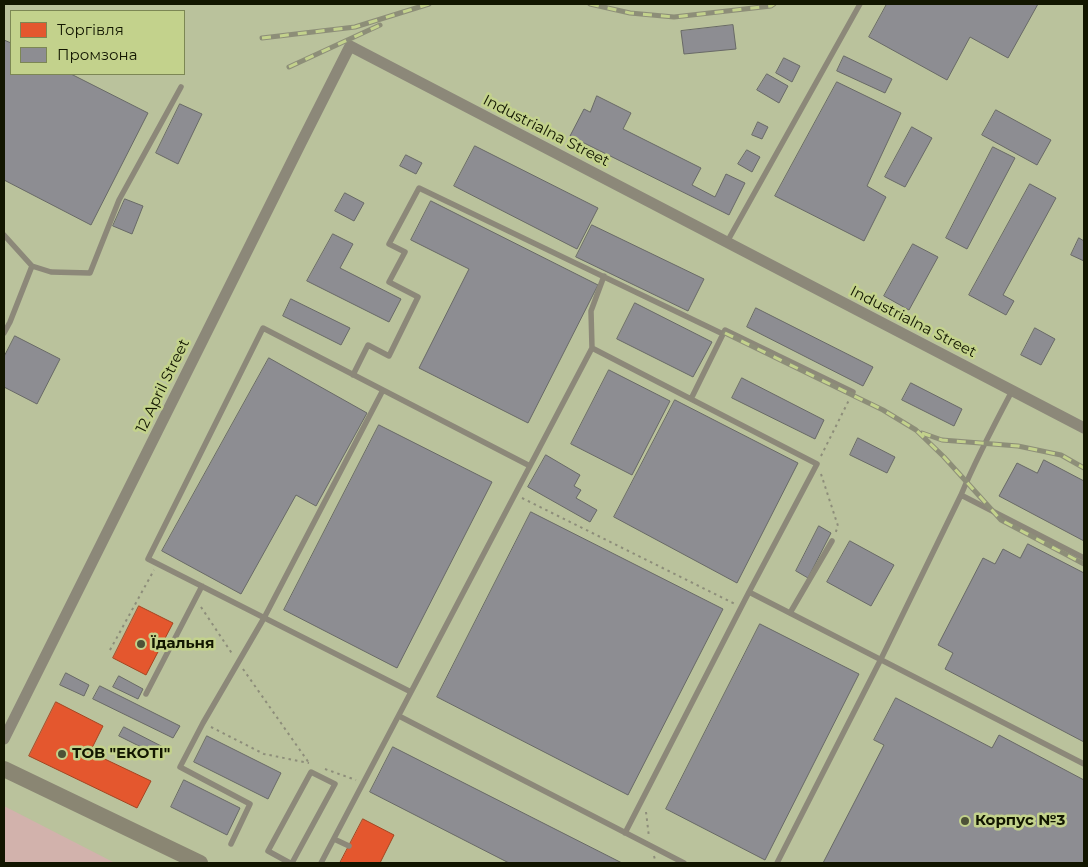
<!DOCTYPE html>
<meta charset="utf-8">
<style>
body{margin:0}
#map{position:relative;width:1088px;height:867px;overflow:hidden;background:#bac29c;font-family:Montserrat,sans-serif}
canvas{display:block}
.frame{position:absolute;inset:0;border:5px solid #121600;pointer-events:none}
.legend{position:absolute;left:10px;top:10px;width:175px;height:65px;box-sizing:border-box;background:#c3d28c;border:1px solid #7c8754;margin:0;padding:6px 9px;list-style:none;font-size:15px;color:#121600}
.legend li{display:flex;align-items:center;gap:10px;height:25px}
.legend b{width:25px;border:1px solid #7c8754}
</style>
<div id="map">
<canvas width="1088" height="867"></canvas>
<div class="frame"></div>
<ul class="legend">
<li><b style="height:14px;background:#e4572e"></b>Торгівля</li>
<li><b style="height:14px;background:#8d8d92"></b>Промзона</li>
</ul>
</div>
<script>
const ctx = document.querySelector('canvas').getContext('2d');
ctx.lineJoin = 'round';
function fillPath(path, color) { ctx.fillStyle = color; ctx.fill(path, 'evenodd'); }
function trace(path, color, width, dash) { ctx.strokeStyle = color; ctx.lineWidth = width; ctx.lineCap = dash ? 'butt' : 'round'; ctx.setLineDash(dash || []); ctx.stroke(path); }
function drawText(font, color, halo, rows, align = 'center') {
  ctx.font = font + ' Montserrat,sans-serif'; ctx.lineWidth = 5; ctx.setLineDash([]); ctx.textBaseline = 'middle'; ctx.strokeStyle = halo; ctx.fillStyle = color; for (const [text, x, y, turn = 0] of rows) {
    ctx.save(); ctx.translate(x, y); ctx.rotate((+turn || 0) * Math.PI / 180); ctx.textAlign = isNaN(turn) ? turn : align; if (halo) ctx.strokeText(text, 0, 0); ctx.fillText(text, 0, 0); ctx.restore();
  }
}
const green = new Path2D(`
 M4 806 115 863H4Z`);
const shops = new Path2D(`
 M139 606 173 623 146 675 113 658Z
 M56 702 103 726 90 752 151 781 137 808 29 756Z
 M363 819 394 835 380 863H340Z`);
const industry = new Path2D(`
 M887 4H1038L1008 58 970 37 947 80 869 37Z
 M733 25 736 49 684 54 681 31Z
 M4 40 11 43V74H71L148 113 91 225 4 180Z
 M844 56 892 79 885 93 837 71Z
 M784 58 800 66 792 82 776 73Z
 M767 74 788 86 779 103 757 90Z
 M837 82 901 113 867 186 886 197 864 241 775 196Z
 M597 96 631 113 623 129 701 168 692 185 715 197 726 174 745 183 729 215 570 136 584 109 590 112Z
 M180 104 202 114 178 164 156 153Z
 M996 110 1051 140 1037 165 982 135Z
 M758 122 768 127 762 139 752 135Z
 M912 127 932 138 905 187 885 177Z
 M475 146 598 208 577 249 454 186Z
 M993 147 1015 158 967 249 946 238Z
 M747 150 760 157 752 172 738 164Z
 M406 155 422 163 416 174 400 166Z
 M1030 184 1056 198 1003 295 1014 301 1006 315 969 295Z
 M345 193 364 203 354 221 335 211Z
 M125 199 143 206 132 234 113 226Z
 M431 201 598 285 528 423 419 368 469 269 411 240Z
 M592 225 704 279 688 311 576 257Z
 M333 234 353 244 340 268 401 299 389 322 307 281Z
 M1079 238 1084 241V261L1071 255Z
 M913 244 938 257 909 310 884 296Z
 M291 299 350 328 341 345 283 316Z
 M635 303 712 342 693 377 617 339Z
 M756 308 873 367 863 386 747 327Z
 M1035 328 1055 339 1041 365 1021 355Z
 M15 336 60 359 37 404 4 387V357Z
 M269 358 367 413 316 506 296 495 241 594 162 551Z
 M609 370 670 401 632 475 571 444Z
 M742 378 824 420 815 439 732 398Z
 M911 383 962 409 954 426 902 400Z
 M675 400 798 463 737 583 614 517Z
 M379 425 492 482 397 668 284 610Z
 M858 438 895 457 887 473 850 455Z
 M546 455 580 475 574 486 581 490 576 498 597 510 590 522 528 487Z
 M1044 460 1084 481V541L999 496 1017 463 1037 473Z
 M531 512 723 609 628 795 437 697Z
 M819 526 831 533 808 578 796 571Z
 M850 541 894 565 871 606 827 582Z
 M1028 544 1084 573V742L945 669 953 653 938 645 983 558 995 564 1003 549 1020 558Z
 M760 624 859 674 765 860 666 809Z
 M66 673 89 685 84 696 60 685Z
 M119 676 143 689 138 699 113 687Z
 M100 686 180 726 173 738 93 699Z
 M896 698 992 748 999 735 1084 780V863H823L884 745 874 740Z
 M124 727 167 749 163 758 119 736Z
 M207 736 281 773 268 799 194 762Z
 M393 747 622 863H509L370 792Z
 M184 780 240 808 227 835 171 807Z`);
const path = new Path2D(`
 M821 456 849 400
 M821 474 838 526 835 534
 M522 498 735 604
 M201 607 233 655
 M110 650 154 570
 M243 669 309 763
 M211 727 264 754 309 763
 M325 769 356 780
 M646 812 649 837
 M654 856 656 863`);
const lane = new Path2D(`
 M4 235 32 266 51 272 90 273 119 200 181 87
 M727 242 860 4
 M4 333 10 322 32 266
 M592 348 591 311 604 276
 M353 375 368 345 389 356 418 297 389 282 405 252 389 244 419 188 723 334
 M691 399 725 330 853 392
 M961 495C976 459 994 425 1012 391
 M790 613 832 541
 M411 692 148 559 263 328 530 466
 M146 694 202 586
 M399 716 684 863
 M625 833 749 592
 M334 839 349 846
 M231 844 250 804 180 767 203 723 264 618 383 390
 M290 863 268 851 311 772 335 784 292 863
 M321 863 592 348 817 464 749 592 1084 764
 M777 863 881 659 961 495 1084 558`);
const street = new Path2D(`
 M4 739 301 143 350 46 1084 428`);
const secondary = new Path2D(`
 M4 769 200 863`);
const rail = new Path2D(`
 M590 4 630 13 674 17 771 6 774 4
 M262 38 355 27 429 4
 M289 67 380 25
 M725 333 883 410 916 430 944 457 1001 520 1084 564
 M922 433 942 440 1018 446 1061 455 1084 468`);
const markers = [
 [141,644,5,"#4d5237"],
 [62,754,5,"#4d5237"],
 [965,821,5,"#4d5237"]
];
const streetNames = [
 ["Industrialna Street",546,131,27],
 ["Industrialna Street",913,322,27],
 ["12 April Street",163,386,-64]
];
const poiNames = [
 ["Їдальня",151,644],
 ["ТОВ \"ЕКОТI\"",72,754],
 ["Корпус №3",975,821]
];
fillPath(green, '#d2b2ac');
fillPath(shops, '#e4572e');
trace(shops, '#a54420', 1);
fillPath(industry, '#8d8d92');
trace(industry, '#686966', 1);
trace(path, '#8d8d7a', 2, [2.5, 4]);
trace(lane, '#8c8879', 5.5);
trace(street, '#8c8879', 11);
trace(secondary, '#8a8673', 16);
trace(rail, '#8d8e78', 5);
trace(rail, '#c3d28c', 3, [9]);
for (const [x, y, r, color] of markers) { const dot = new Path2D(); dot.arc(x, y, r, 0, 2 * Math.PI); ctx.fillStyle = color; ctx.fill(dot); trace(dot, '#c3d28c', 2); }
drawText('15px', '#121600', '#c3d28c', streetNames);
drawText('bold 15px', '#121600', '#c3d28c', poiNames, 'left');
</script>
